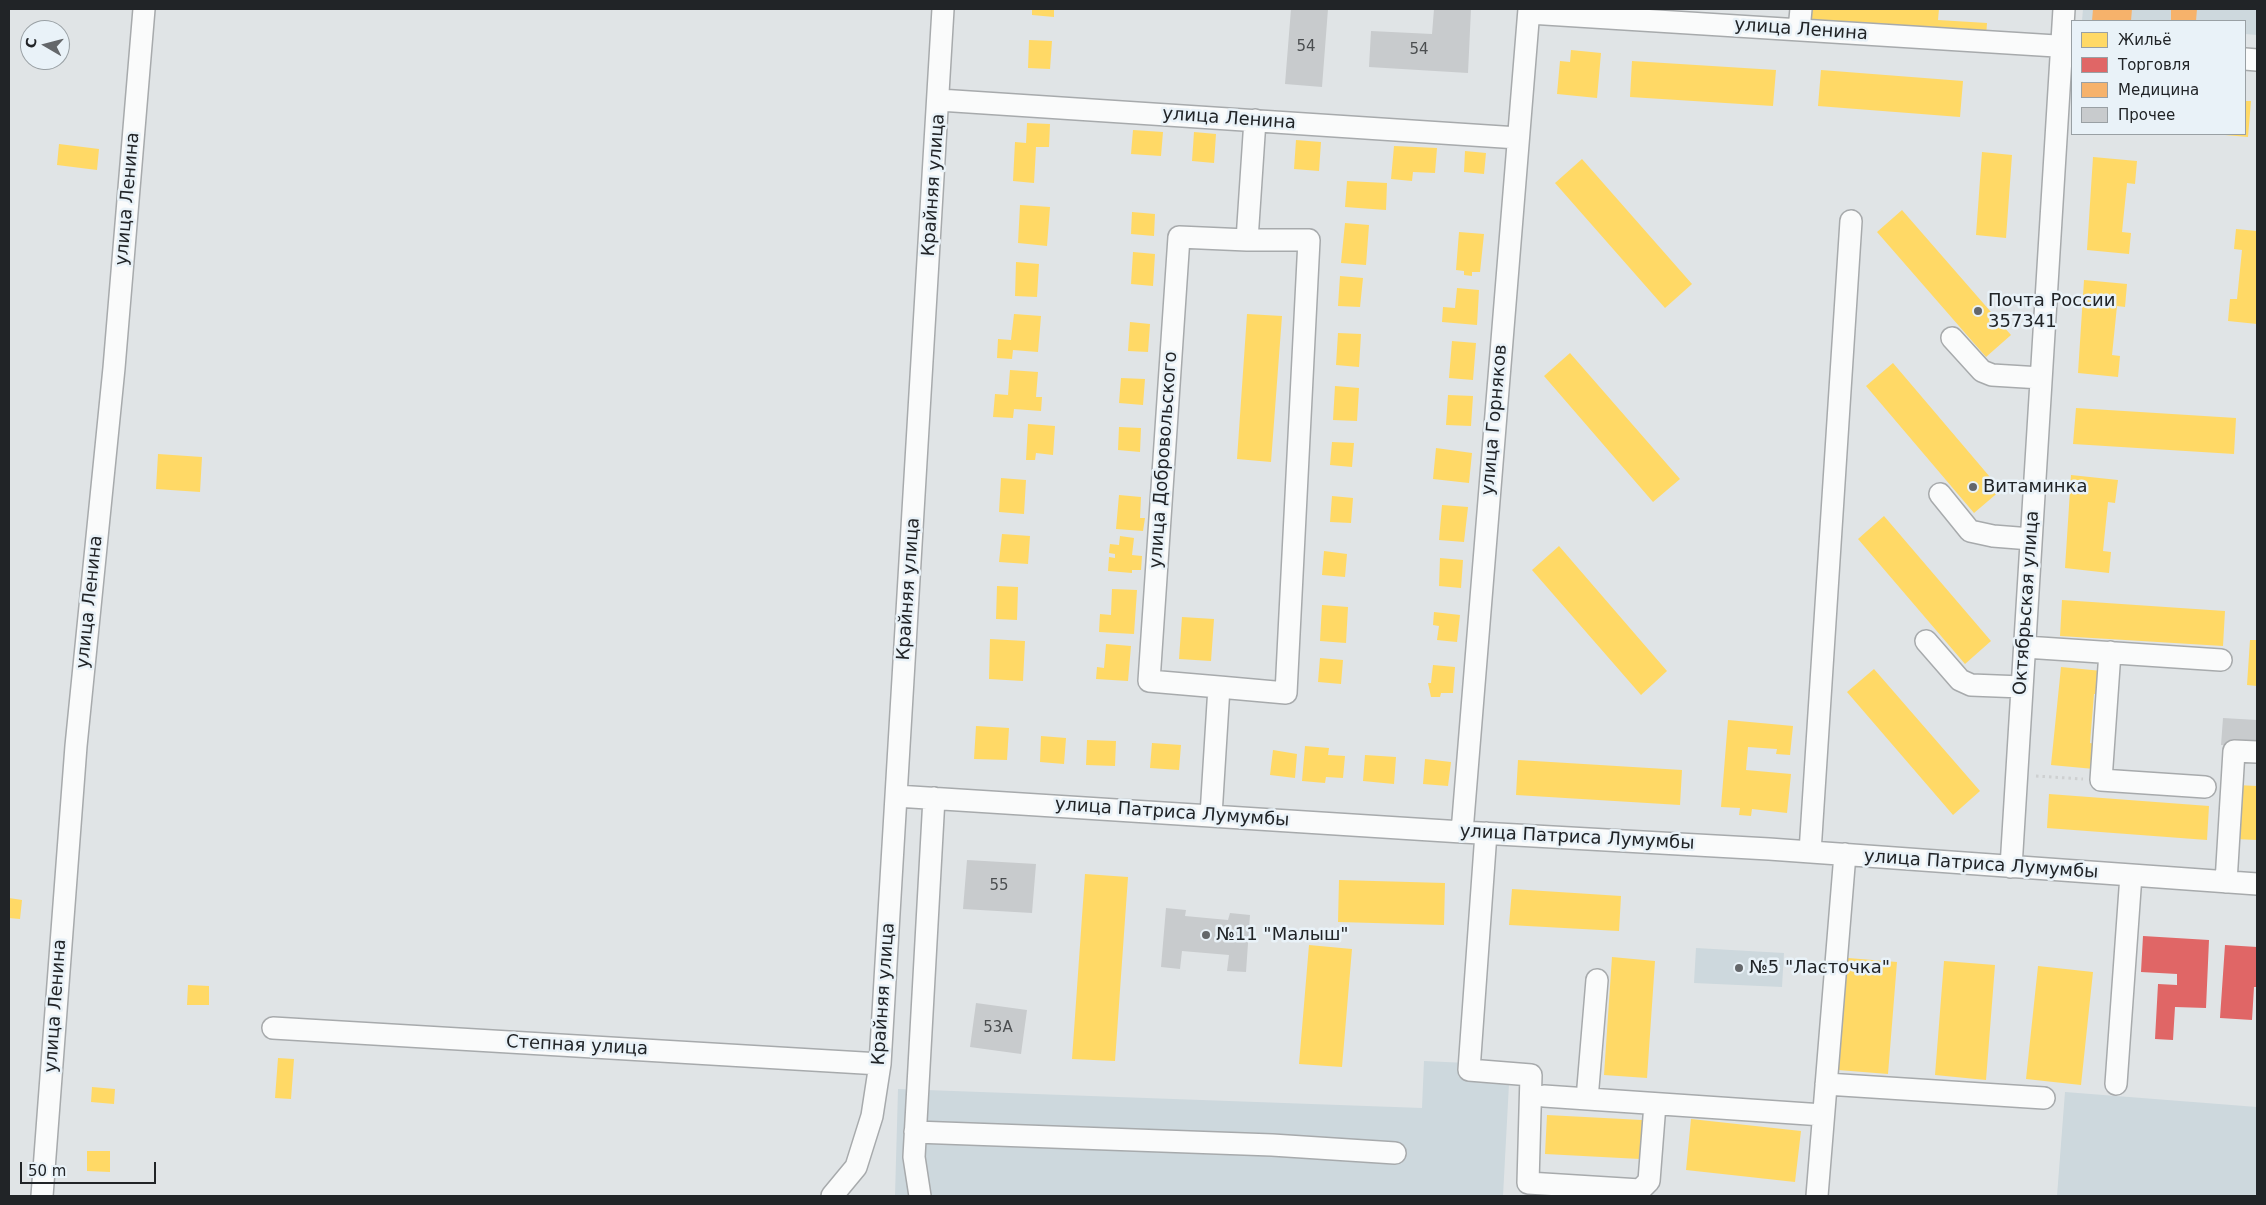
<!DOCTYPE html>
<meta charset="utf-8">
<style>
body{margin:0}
#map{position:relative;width:2266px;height:1205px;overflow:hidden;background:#e0e4e6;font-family:"DejaVu Sans",sans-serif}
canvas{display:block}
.frame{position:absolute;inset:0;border:10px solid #212427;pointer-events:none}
.legend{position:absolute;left:2071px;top:20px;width:175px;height:115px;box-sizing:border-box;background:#e9f2f8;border:1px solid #99a0a4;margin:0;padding:6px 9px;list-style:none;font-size:15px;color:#212427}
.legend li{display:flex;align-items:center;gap:10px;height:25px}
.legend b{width:25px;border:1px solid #99a0a4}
.north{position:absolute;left:20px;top:20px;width:50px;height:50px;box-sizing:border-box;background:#e9f2f8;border:1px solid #99a0a4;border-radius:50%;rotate:278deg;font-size:14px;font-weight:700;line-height:20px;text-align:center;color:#212427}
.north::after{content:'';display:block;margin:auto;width:18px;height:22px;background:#64676a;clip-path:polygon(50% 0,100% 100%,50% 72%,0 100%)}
.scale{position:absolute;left:20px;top:1162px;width:136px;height:22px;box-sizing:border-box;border:2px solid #212427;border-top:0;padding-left:6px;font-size:15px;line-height:18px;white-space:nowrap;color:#212427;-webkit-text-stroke:4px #e9f2f8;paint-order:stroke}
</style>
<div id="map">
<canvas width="2266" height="1205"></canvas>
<div class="frame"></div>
<ul class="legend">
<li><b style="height:14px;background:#ffd966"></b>Жильё</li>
<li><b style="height:14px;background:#e06666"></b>Торговля</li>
<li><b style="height:14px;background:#f6b26b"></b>Медицина</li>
<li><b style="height:14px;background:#c8cbcd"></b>Прочее</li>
</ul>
<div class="north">С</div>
<div class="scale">50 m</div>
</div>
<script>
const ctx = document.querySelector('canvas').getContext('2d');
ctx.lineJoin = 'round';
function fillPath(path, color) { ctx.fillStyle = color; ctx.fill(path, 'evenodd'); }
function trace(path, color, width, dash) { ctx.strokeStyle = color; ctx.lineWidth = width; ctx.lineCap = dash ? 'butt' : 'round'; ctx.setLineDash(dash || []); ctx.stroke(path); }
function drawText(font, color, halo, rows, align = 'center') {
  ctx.font = font + ' "DejaVu Sans",sans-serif'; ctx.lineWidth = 5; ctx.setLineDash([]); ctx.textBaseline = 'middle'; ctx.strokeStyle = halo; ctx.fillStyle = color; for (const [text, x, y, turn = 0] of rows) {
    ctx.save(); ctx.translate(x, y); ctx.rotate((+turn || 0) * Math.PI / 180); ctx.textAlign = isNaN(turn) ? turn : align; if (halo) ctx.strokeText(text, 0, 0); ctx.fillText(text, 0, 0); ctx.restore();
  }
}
const built = new Path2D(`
 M2083 9H2257V35L2245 34V21H2082Z
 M1696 948 1784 953 1782 987 1694 983Z
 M1424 1061 1510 1065 1503 1196H895L898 1089 1422 1108Z
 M2065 1092 2257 1107V1196H2057Z`);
const homes = new Path2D(`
 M1032 9H1054V17L1032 15Z
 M1807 9H1939L1938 20 1987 23 1986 37 1814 24Z
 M1029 40 1052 41 1050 69 1028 68Z
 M1571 50 1601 53 1597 98 1557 94 1560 61 1570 62Z
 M1632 61 1776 70 1773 106 1630 97Z
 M1821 70 1963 81 1960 117 1818 106Z
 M2245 101H2251L2248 137 2225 135 2245 134Z
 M1027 123 1050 124 1049 147H1036L1034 183 1013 181 1015 142 1026 143Z
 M1133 130 1163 132 1161 156 1131 154Z
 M1194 132 1216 134 1214 163 1192 161Z
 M1296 140 1321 142 1319 171 1294 169Z
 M59 144 99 149 97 170 57 165Z
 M1394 146 1437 148 1435 173 1413 172 1412 181 1391 179Z
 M1465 151 1486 153 1484 174 1464 172Z
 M1982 152 2012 155 2006 238 1976 235Z
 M2093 157 2137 161 2135 184 2127 183 2122 232 2131 233 2129 254 2087 250Z
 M1582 159 1692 284 1665 308 1555 183Z
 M1347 181 1387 183 1386 210 1345 207Z
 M1020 205 1050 207 1047 246 1018 243Z
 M1902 210 2011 335 1986 357 1877 232Z
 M1132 212 1155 214 1154 236 1131 234Z
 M1345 223 1369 225 1366 265 1341 263Z
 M2236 229 2257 231V324L2228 321 2230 299H2237L2242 250 2234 249Z
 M1459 232 1484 234 1480 272H1472V276L1464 275V271L1456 270Z
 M1133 252 1155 254 1153 286 1131 284Z
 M1016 262 1039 264 1037 297 1015 296Z
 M1340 276 1363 278 1360 307 1338 306Z
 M2084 280 2127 284 2125 307 2117 306 2112 355 2120 356 2118 377 2078 373Z
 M1457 288 1479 290 1477 325 1442 322 1443 307 1455 308Z
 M1014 314 1041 316 1038 352 1013 350 1012 359 997 358 998 339 1011 340Z
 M1247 314 1282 316 1271 462 1237 459Z
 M1130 322 1150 324 1148 352 1128 351Z
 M1338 333 1361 334 1359 367 1336 365Z
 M1452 341 1476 343 1473 380 1449 378Z
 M1570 353 1680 479 1653 502 1544 376Z
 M1893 363 2001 490 1974 513 1866 386Z
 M1010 370 1038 372 1036 397H1042L1041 411 1014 409 1013 418 993 417 995 394 1008 395Z
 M1121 378 1145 379 1143 405 1119 403Z
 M1335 386 1359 388 1357 421 1333 420Z
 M1448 395 1473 396 1471 426 1446 425Z
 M2076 408 2236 418 2234 454 2073 444Z
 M1028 424 1055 426 1053 455 1036 453 1035 460H1026Z
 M1119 427 1141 428 1140 452 1118 450Z
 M1332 442 1354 443 1352 467 1330 465Z
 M1436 448 1472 453 1469 483 1433 479Z
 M158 454 202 457 200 492 156 489Z
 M2071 475 2118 480 2115 503 2108 502 2103 551 2111 552 2109 573 2065 568Z
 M1001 478 1026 480 1024 514 999 512Z
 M1119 495 1141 497 1140 518H1145L1143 531 1116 529Z
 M1332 496 1353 498 1351 523 1330 522Z
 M1442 505 1468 507 1464 542 1439 540Z
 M1884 516 1991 641 1965 664 1858 539Z
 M1002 534 1030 536 1028 564 999 562Z
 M1120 536 1134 538 1132 555 1142 556 1141 570H1132V573L1108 571 1109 557 1115 558V554L1109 553 1110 544 1119 545Z
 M1559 546 1667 671 1641 695 1532 570Z
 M1324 551 1347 554 1345 577 1322 575Z
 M1440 558 1463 560 1461 588 1439 586Z
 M997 586 1018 587 1017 620 996 619Z
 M1112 589 1137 590 1134 634 1099 632 1100 614 1111 615Z
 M2062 600 2225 611 2223 646 2060 636Z
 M1322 605 1348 607 1346 643 1320 641Z
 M1434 612 1460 615 1457 642 1437 640 1439 626 1433 625Z
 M1182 617 1214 619 1211 661 1179 659Z
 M990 639 1025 641 1023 681 989 679Z
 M2250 640H2257V686L2247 685Z
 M1106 644 1131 646 1128 681 1096 679 1097 667 1104 668Z
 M1320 658 1343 660 1341 684 1318 682Z
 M1433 665 1455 667 1453 693H1441L1440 697H1431L1428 683H1431Z
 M2061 667 2102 671 2100 694H2094L2090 743 2096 744 2094 769 2051 765Z
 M1874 669 1980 791 1953 815 1847 692Z
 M1728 720 1793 726 1790 755 1776 754 1777 749 1748 747 1746 770 1791 774 1787 813 1752 809 1751 816 1739 815 1740 808 1721 807Z
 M976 726 1009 728 1007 760 974 759Z
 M1041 736 1066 738 1064 764 1040 762Z
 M1087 740 1116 741 1115 766 1086 765Z
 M1152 743 1181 745 1179 770 1150 768Z
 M1305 746 1329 748 1328 755 1345 756 1343 778 1326 777 1325 783 1302 781Z
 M1273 750 1297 754 1295 778 1270 775Z
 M1365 755 1396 757 1394 784 1363 781Z
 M1425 759 1451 762 1448 786 1423 784Z
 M1518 760 1682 770 1680 805 1516 795Z
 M2237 785 2257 786V840L2235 839Z
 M2049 794 2209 806 2207 840 2047 828Z
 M1085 874 1128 877 1115 1061 1072 1059Z
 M1339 880 1445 883 1444 925 1338 922Z
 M1512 889 1621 896 1619 931 1509 925Z
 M9 898 22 900 20 919 9 918Z
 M1309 945 1352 949 1342 1067 1299 1064Z
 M1612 957 1655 961 1647 1078 1604 1075Z
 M1848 958 1897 962 1888 1074 1838 1070Z
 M1944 961 1995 965 1986 1080 1935 1075Z
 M2038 966 2093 972 2081 1085 2026 1079Z
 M188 985 209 986V1005H187Z
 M278 1058 294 1059 291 1099 275 1098Z
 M92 1087 115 1089 114 1104 91 1102Z
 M1547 1115 1642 1120 1640 1159 1545 1154Z
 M1691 1119 1801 1131 1795 1182 1686 1170Z
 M87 1151H110V1172L87 1171Z`);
const shops = new Path2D(`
 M2143 936 2209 940 2206 1008 2175 1007 2173 1040 2155 1039 2158 984 2177 985V974L2141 972Z
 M2225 945 2257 947V987H2254L2252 1020 2220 1018Z`);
const health = new Path2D(`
 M2093 9H2132L2131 21H2092Z
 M2171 9H2197L2196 21H2171Z`);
const building = new Path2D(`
 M1291 9H1328L1322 87 1285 84Z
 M1434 9H1471L1468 73 1369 67 1371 31 1432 34Z
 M2223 718 2257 720V747L2221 745Z
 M967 860 1036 864 1032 913 963 909Z
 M1166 908 1186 910 1185 916 1228 920 1230 913 1250 915 1246 972 1227 971 1229 955 1182 951 1180 969 1161 967Z
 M976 1003 1027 1010 1021 1054 970 1047Z`);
const path = new Path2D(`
 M2036 776 2083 779`);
const minor = new Path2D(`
 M1529 13 2072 47
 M1799 30 1801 9
 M2245 59 2257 60
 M939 100 1518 138
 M1952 338 1982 371 1992 375 2041 378
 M1940 494 1970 531 1993 536 2031 539
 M1926 641 1960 680 1971 685 2022 687
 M2025 647 2221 660
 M2110 652 2101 780 2205 787
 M1219 687 1286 693 1309 240H1247
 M896 796 1462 832 1769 849 2257 884
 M1211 815 1219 687 1149 681 1179 237 1247 240 1255 120
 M1462 832 1529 9
 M1486 833 1469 1070 1531 1075 1528 1183 1640 1190 1649 1181 1655 1104
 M1810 852 1851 221
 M2011 867 2064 9
 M2226 882 2234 751 2257 752
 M273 1028 880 1064
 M1826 1084 2044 1098
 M2116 1084 2131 875
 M1544 1096 1823 1115
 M1587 1099 1597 980
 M915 1132 1272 1145 1395 1153
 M42 1196 76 746 114 368 144 9
 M832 1196 856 1167 872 1116 880 1064 943 9
 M920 1196 914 1157 934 798
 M1817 1196 1845 854`);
const markers = [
 [1978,311,5,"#64676a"],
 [1973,487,5,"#64676a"],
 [1206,935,5,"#64676a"],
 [1739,968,5,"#64676a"]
];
const numberNames = [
 ["54",1306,47],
 ["54",1419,50],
 ["55",999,886],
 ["53А",998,1028]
];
const streetNames = [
 ["улица Ленина",1801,30,4],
 ["улица Ленина",1229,119,4],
 ["Крайняя улица",934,185,-86],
 ["улица Ленина",128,199,-85],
 ["улица Горняков",1495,420,-85],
 ["улица Добровольского",1164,460,-86],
 ["Крайняя улица",909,589,-86],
 ["улица Ленина",90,602,-84],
 ["Октябрьская улица",2027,603,-86],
 ["улица Патриса Лумумбы",1172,813,4],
 ["улица Патриса Лумумбы",1577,838,3],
 ["улица Патриса Лумумбы",1981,865,4],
 ["Крайняя улица",884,994,-86],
 ["улица Ленина",56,1006,-86],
 ["Степная улица",577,1046,3]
];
const poiNames = [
 ["Почта России",1988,301],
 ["357341",1988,322],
 ["Витаминка",1983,487],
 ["№11 \"Малыш\"",1216,935],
 ["№5 \"Ласточка\"",1749,968]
];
fillPath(built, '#cdd8dd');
fillPath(homes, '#ffd966');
fillPath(shops, '#e06666');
fillPath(health, '#f6b26b');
fillPath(building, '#c8cbcd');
trace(minor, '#a7aaac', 24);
trace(path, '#ced0d1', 3, [2.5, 4]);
trace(minor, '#fafbfb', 21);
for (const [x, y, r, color] of markers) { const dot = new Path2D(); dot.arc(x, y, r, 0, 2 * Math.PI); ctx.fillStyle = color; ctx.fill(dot); trace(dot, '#e9f2f8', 2); }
drawText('15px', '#4b4e50', null, numberNames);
drawText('18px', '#212427', '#e9f2f8', streetNames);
drawText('18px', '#212427', '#e9f2f8', poiNames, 'left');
</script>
